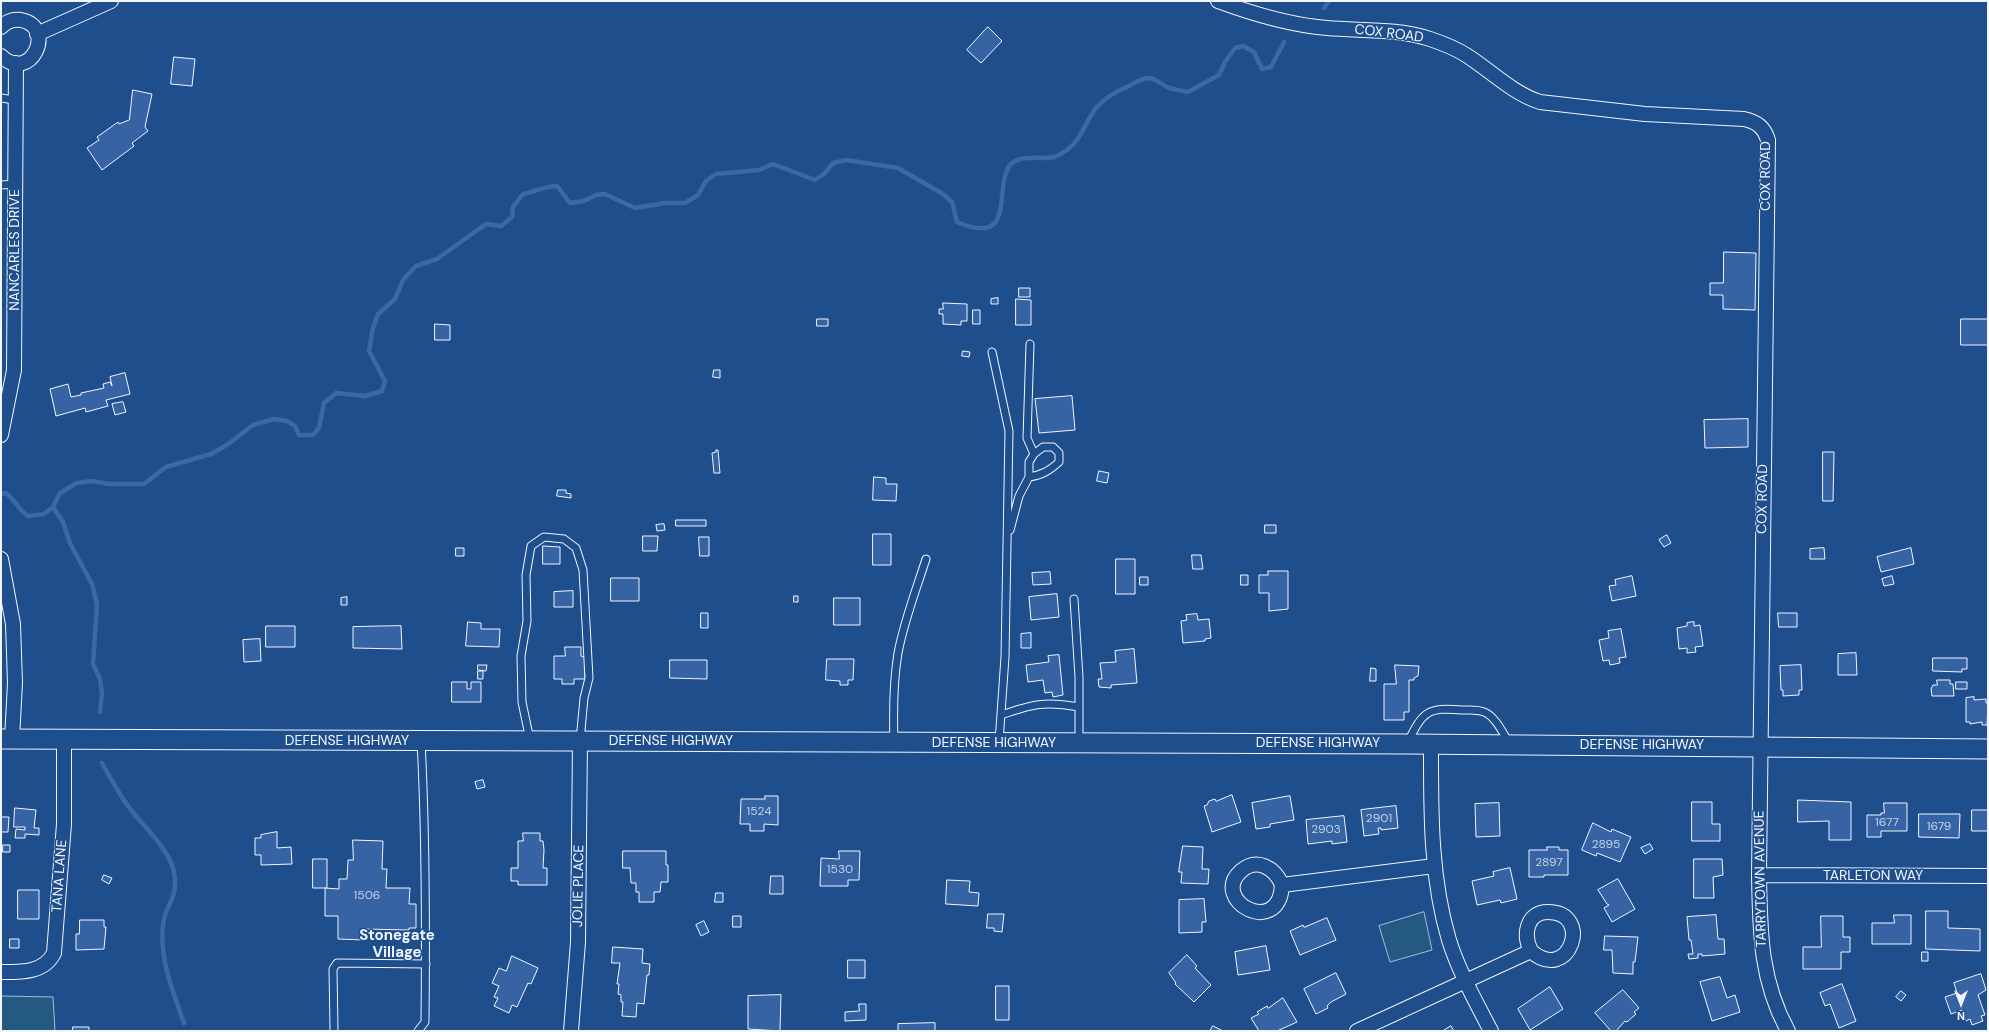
<!DOCTYPE html>
<style>
body{margin:0}
#map{position:relative;width:1989px;height:1032px;overflow:hidden;background:#1f4e8c;font-family:"DM Sans",sans-serif}
canvas{display:block}
.frame{position:absolute;inset:0;border:2px solid #f2f6ff;pointer-events:none}
.north{position:absolute;left:1941px;top:984px;width:40px;height:40px;-webkit-text-stroke:3px #1f4e8c;paint-order:stroke;rotate:180deg;font-size:11px;font-weight:700;line-height:16px;text-align:center;color:#f2f6ff}
.north::after{content:'';display:block;margin:auto;width:14px;height:18px;background:#f2f6ff;clip-path:polygon(50% 0,100% 100%,50% 72%,0 100%)}
</style>
<div id="map">
<canvas width="1989" height="1032"></canvas>
<div class="frame"></div>
<div class="north">N</div>
</div>
<script>
const ctx = document.querySelector('canvas').getContext('2d');
ctx.lineJoin = 'round';
function fillPath(path, color) { ctx.fillStyle = color; ctx.fill(path, 'evenodd'); }
function trace(path, color, width, dash) { ctx.strokeStyle = color; ctx.lineWidth = width; ctx.lineCap = dash ? 'butt' : 'round'; ctx.setLineDash(dash || []); ctx.stroke(path); }
function drawText(font, color, halo, rows, align = 'center') {
  ctx.font = font + ' "DM Sans",sans-serif'; ctx.lineWidth = 3; ctx.setLineDash([]); ctx.textBaseline = 'middle'; ctx.strokeStyle = halo; ctx.fillStyle = color; for (const [text, x, y, turn = 0] of rows) {
    ctx.save(); ctx.translate(x, y); ctx.rotate((+turn || 0) * Math.PI / 180); ctx.textAlign = isNaN(turn) ? turn : align; if (halo) ctx.strokeText(text, 0, 0); ctx.fillText(text, 0, 0); ctx.restore();
  }
}
const green = new Path2D(`
 M1424 912 1432 950 1390 962 1379 926Z
 M1 996 53 997 55 1031H1Z`);
const stream = new Path2D(`
 M1324 8 1329 1
 M1 494 6 493C16 501 18 509 28 516L44 514 53 507 60 493 77 483 91 481 109 484H144L166 467 211 454 227 445 253 425 274 419 287 421 295 426 299 435H313L319 428 324 403 336 393 365 396 382 391 385 381 369 351 373 328 378 314 395 299 403 280 416 266 437 259 486 224 501 226 512 217 513 207 523 194C535 192 545 186 557 186L570 203 584 201 596 195 605 194 635 208 665 203H685L698 195 706 181 716 174 759 170 773 164 815 180 824 174 833 163 846 160 898 168 943 194 952 202 957 222C1020 249 991 183 1012 163 1023 154 1041 160 1054 157 1058 156 1064 152 1067 150 1082 139 1085 122 1096 108 1105 97 1117 91 1129 86 1134 83 1143 78 1149 78 1158 79 1162 86 1170 88 1176 90 1182 91 1188 92L1219 75 1225 62 1235 48 1243 46 1254 52 1262 69 1271 67 1284 42
 M53 507 63 522 70 543 92 584 97 604 93 664 100 679 102 693 100 712
 M102 763C111 779 120 796 131 810 145 828 169 849 174 872 179 900 165 903 163 925 159 958 173 992 184 1023`);
const building = new Path2D(`
 M988 27 1002 41 981 63 967 50Z
 M174 57 195 59 192 86 171 84Z
 M133 90 152 94 145 127 148 131 132 143 134 146 102 170 87 148 99 140 97 137 118 122 119 124 129 120Z
 M1724 252 1756 253 1755 310 1723 309V295H1710V283H1723Z
 M1019 288H1030V297H1019Z
 M998 298V304H991V299Z
 M1016 299 1031 300V325H1016Z
 M943 303 967 304V321H961V325L943 324V314H939V309H943Z
 M973 310H980V324H973Z
 M817 319H828V326H817Z
 M1961 319H1988V345H1961Z
 M435 324 450 325V340H435Z
 M963 351 970 352 969 357 962 356Z
 M714 370H720V378L713 377Z
 M125 373 130 394 106 400 108 406 86 412 85 408 56 416 50 389 68 384 71 397 81 395V393L104 388 103 384 110 382 112 386 110 377Z
 M1072 396 1075 430 1039 433 1035 399Z
 M123 402 126 412 115 415 112 404Z
 M1748 419V447L1705 448 1704 420Z
 M716 450H718L720 473H714L712 453 716 452Z
 M1823 452H1834L1833 501H1823Z
 M1099 471 1109 473 1107 483 1097 481Z
 M874 477 886 478V484H897L896 501 873 500Z
 M558 490H566V493L571 494V498L557 496Z
 M676 520H706V526H676Z
 M664 524 665 530 657 531 656 525Z
 M1265 525H1276V533H1265Z
 M873 534H891V565H873Z
 M1667 535 1671 543 1664 547 1659 540Z
 M643 536H658L657 551H643Z
 M699 537H709V556H700Z
 M543 546 560 547V564H543Z
 M456 548H464V556H456Z
 M1824 548 1825 559H1810V549Z
 M1911 548 1914 564 1881 572 1877 557Z
 M1192 555H1201L1203 569H1193Z
 M1116 559H1135V594H1116Z
 M1268 571H1288V609L1269 611V593H1259V575H1268Z
 M1050 572 1051 584 1033 585 1032 573Z
 M1241 575H1248V585H1241Z
 M1632 576 1636 596 1612 601 1609 586 1616 585 1615 580Z
 M1892 576 1894 584 1884 586 1882 579Z
 M1140 577H1148V585H1140Z
 M611 578H639V601H611Z
 M573 591V607H554V592Z
 M1057 594 1059 617 1031 620 1029 597Z
 M794 596H798V602H794Z
 M347 597V605H341V598Z
 M834 598H860V625H834Z
 M701 613H708V628H701Z
 M1778 613H1797V627H1779Z
 M1197 614 1198 620 1209 619 1211 638 1205 639V641L1183 643 1181 621 1187 620 1186 615Z
 M468 622 481 623V629H500L499 647 466 646Z
 M1694 622V626L1700 625 1703 646 1695 647 1696 652 1687 653V648L1679 649 1677 628 1687 626V623Z
 M266 626H295V647H266Z
 M401 626 402 649 353 648V627Z
 M1621 629 1626 657 1619 658 1620 663 1610 665 1609 660 1603 661 1599 640 1609 638 1608 631Z
 M1031 633V648H1021V634Z
 M260 639 261 661 244 662 243 640Z
 M565 647H581V656L585 657V679H574V684H562V679H554V656H565Z
 M1134 649 1137 683 1111 685V688L1099 687 1098 679H1102L1100 663 1116 662 1115 651Z
 M1856 653 1857 675H1838V654Z
 M1059 655 1063 695 1053 697 1052 692 1045 693 1043 680 1028 682 1026 665 1049 662 1048 656Z
 M1933 658H1967V669H1962V672L1933 671Z
 M827 659H854L853 680H848V685H840V681L826 680Z
 M670 660H707V679L670 678Z
 M478 665H487L486 671 478 670Z
 M1395 665 1419 666 1418 676 1414 678V680H1409V712H1404V720H1384V684H1396Z
 M1801 665 1802 690H1799V695L1783 696V690H1781L1780 666Z
 M1371 668 1376 669V681H1370Z
 M478 671H483V679H478Z
 M1937 680H1950V684H1953L1954 696H1932L1931 689 1933 685H1937Z
 M452 682H467V689H471V682H481V702H452Z
 M1956 682H1967V689H1956Z
 M1974 697V700L1986 699V703H1988L1987 725H1982V722L1970 724V722H1966V698Z
 M483 780 485 787 477 789 475 782Z
 M1232 795 1241 822 1212 832 1204 806 1207 805 1209 801 1215 799 1216 801Z
 M765 796H778V825L764 824V831H750V824H740L741 799H765Z
 M1290 796 1294 820 1270 824V827L1256 829 1252 803Z
 M1798 800 1851 802V840H1829V821L1798 822Z
 M1692 802H1712V824H1720V841H1692Z
 M1499 803 1500 836 1476 837 1475 804Z
 M1884 803H1907V831H1881V837H1867V815H1881V813H1884Z
 M1396 806 1398 828 1381 830V828H1378L1379 834 1364 836 1361 810Z
 M15 808 36 810 34 828H39V835L25 834V838H15L16 829 25 830V827H14Z
 M1972 810H1988V831H1972Z
 M1919 814H1960L1959 838 1919 837Z
 M1344 816 1347 842 1332 844V841L1308 844 1306 820Z
 M2 817H9L8 832H1Z
 M1593 823 1611 832 1612 829 1631 837 1620 862 1597 853 1596 856 1582 850Z
 M277 832V848L291 847 292 864 261 865V855H255V838H261V835Z
 M523 833H540V841H543L544 850 543 868H547V885H518V881H511V868H518V841H523Z
 M353 840 383 841 382 869H387L386 888H410L409 904H416V928H409V930L364 929V940L338 939V916H325V888L339 889V879H347L348 860H353Z
 M1650 844 1653 849 1645 854 1641 848Z
 M3 845H10V852H3Z
 M1183 846 1203 847 1202 869H1209L1208 884 1181 883 1182 872H1179Z
 M1547 847H1559V850H1568V875H1544V877H1529V850H1547Z
 M623 851H666V865H668V882H661L660 892H654V902H639V892H636V883H631L630 868H623Z
 M839 851H860L859 880H848V886H820L821 858 839 859Z
 M313 859H327V888H313Z
 M1694 859H1722L1723 875 1713 877 1714 898H1694Z
 M1510 868 1517 899 1501 903 1500 900 1477 905 1472 881 1494 876 1493 872Z
 M104 875 112 878 109 884 102 880Z
 M771 876H783V894H770Z
 M1618 879 1635 909 1612 922 1604 908 1609 905 1607 904 1598 890Z
 M947 880 970 881 969 892 979 893 978 906 946 904Z
 M18 890H39V919H18Z
 M716 893H723V902H715Z
 M1204 899 1206 922H1202V932L1179 933V900Z
 M1926 911H1948V928L1980 929V951L1926 949Z
 M988 914H1004L1002 932 994 931V928H987Z
 M1716 915 1718 939H1724L1725 954 1702 956V954H1698V958L1689 959 1688 954H1693L1691 940H1689L1687 917Z
 M1894 915H1911V944H1872V923H1894Z
 M733 916H741V927H733Z
 M1821 916H1843V937H1850V952H1841V969H1803V947H1821Z
 M1327 918 1336 940 1300 955 1290 931 1303 925 1304 927Z
 M80 920H104V927H106L104 949 76 950V934H79Z
 M704 921 709 932 701 936 696 925Z
 M1605 936 1638 937 1635 962H1633V974L1613 973 1612 950H1604Z
 M10 939H19V948H10Z
 M1266 946 1270 970 1238 975 1235 952Z
 M613 947 643 949 642 963 650 964 649 975H647L644 1004 637 1003 636 1017 622 1016 623 1002H621V995L618 994 619 984H617L620 963H612Z
 M1922 952H1928V961H1922Z
 M1187 955 1197 966 1195 968 1211 985 1194 1002 1175 984 1176 983 1169 973Z
 M512 956 538 968 531 984 528 983 517 1007 512 1005 509 1013 494 1006 498 998 494 997 499 986 492 983 499 968 506 971Z
 M848 960H865V978H848Z
 M1336 973 1346 994 1331 1002 1327 1006 1328 1008 1316 1014 1304 989Z
 M1981 974 1986 990 1978 995 1985 1015 1981 1016 1983 1021 1972 1025 1970 1019 1966 1021 1962 1010 1951 1014 1945 997 1957 993 1954 983Z
 M1720 977 1727 998 1735 995 1740 1012 1712 1021 1700 982Z
 M1842 984 1856 1021 1839 1028 1830 1004 1825 1006 1820 993Z
 M996 986H1009V1020H996Z
 M1550 987 1563 1009 1530 1030 1518 1009Z
 M1623 990 1639 1008 1634 1012 1636 1014 1627 1022 1625 1021 1616 1031H1611L1595 1013Z
 M1901 991 1906 995 1901 1001 1896 997Z
 M781 995 780 1031 748 1029V996Z
 M1283 998 1297 1022 1277 1031H1259L1251 1018 1259 1014 1257 1012 1267 1006 1268 1008Z
 M859 1004H866V1020L845 1021V1012L859 1011Z
 M935 1023V1031H898V1024Z
 M1213 1026 1223 1031H1210Z
 M1451 1026 1454 1031H1443Z
 M73 1027H89V1031H73Z`);
const lane = new Path2D(`
 M1 98 15 100
 M1 185 16 184
 M1030 344 1027 438 1034 454
 M992 352 1009 431 1005 657 999 742
 M1010 530 1019 496 1029 477V462L1034 454 1043 447H1053L1059 453V462C1049 471 1042 475 1029 477
 M1074 599 1079 677V743
 M1001 715C1033 704 1044 701 1079 707
 M530 740 522 702 521 656 527 621 526 575 531 546 544 537 564 539 576 548 583 570 589 678 584 698 580 741
 M894 742C893 712 893 683 898 653 904 621 916 590 926 559
 M1408 742C1423 711 1428 707 1462 710 1468 710 1478 709 1484 712 1495 716 1503 733 1509 743
 M334 1031 333 969 337 963 426 964
 M418 1031 425 1022C426 928 426 835 421 741`);
const street = new Path2D(`
 M1218 1C1253 14 1289 25 1327 28 1360 31 1397 28 1430 39 1442 43 1455 48 1466 55 1490 70 1512 93 1540 102L1645 114 1744 119C1757 122 1764 127 1768 140L1759 875C1760 931 1760 980 1788 1031
 M1 27C6 22 13 19 21 20 57 27 31 84 1 56
 M37 34 111 1
 M1 435 14 370 16 63
 M1 559 13 624 15 683 12 739
 M1431 744C1431 810 1430 876 1449 940 1459 972 1476 1002 1491 1031
 M1759 875 1988 876
 M1282 885C1279 939 1209 900 1241 871 1257 857 1275 868 1282 885L1434 866
 M1 972C21 972 44 973 54 953L64 824V739
 M571 1031 578 942 580 741
 M1357 1031 1531 951C1569 985 1594 912 1548 912 1526 912 1523 935 1531 951`);
const secondary = new Path2D(`
 M1 739 1408 744 1988 749`);
const numberNames = [
 ["1524",759,812],
 ["2901",1379,819],
 ["1677",1887,823],
 ["1679",1939,827],
 ["2903",1326,830],
 ["2895",1606,845],
 ["2897",1549,863],
 ["1530",840,870],
 ["1506",367,896]
];
const streetNames = [
 ["COX ROAD",1389,34,7],
 ["COX ROAD",1766,176,-90],
 ["NANCARLES DRIVE",15,250,-90],
 ["COX ROAD",1763,499,-89],
 ["DEFENSE HIGHWAY",347,741],
 ["DEFENSE HIGHWAY",671,741],
 ["DEFENSE HIGHWAY",994,743],
 ["DEFENSE HIGHWAY",1318,743],
 ["DEFENSE HIGHWAY",1642,745],
 ["TANA LANE",60,876,-86],
 ["TARLETON WAY",1873,876],
 ["TARRYTOWN AVENUE",1761,879,-91],
 ["JOLIE PLACE",579,886,-89]
];
const neighbourhoodNames = [
 ["Stonegate",397,936],
 ["Village",397,953]
];
fillPath(green, '#245a82');
trace(green, '#a8bbd7', 1);
trace(stream, '#3b69a3', 4.5);
fillPath(building, '#3563a3');
trace(building, '#f2f6ff', 1);
trace(lane, '#f2f6ff', 9);
trace(street, '#f2f6ff', 16);
trace(secondary, '#f2f6ff', 21);
trace(lane, '#1f4e8c', 7);
trace(street, '#1f4e8c', 14);
trace(secondary, '#1f4e8c', 19);
drawText('12px', '#c3d1e8', null, numberNames);
drawText('14px', '#f2f6ff', '#1f4e8c', streetNames);
drawText('bold 15px', '#f2f6ff', '#1f4e8c', neighbourhoodNames);
</script>
